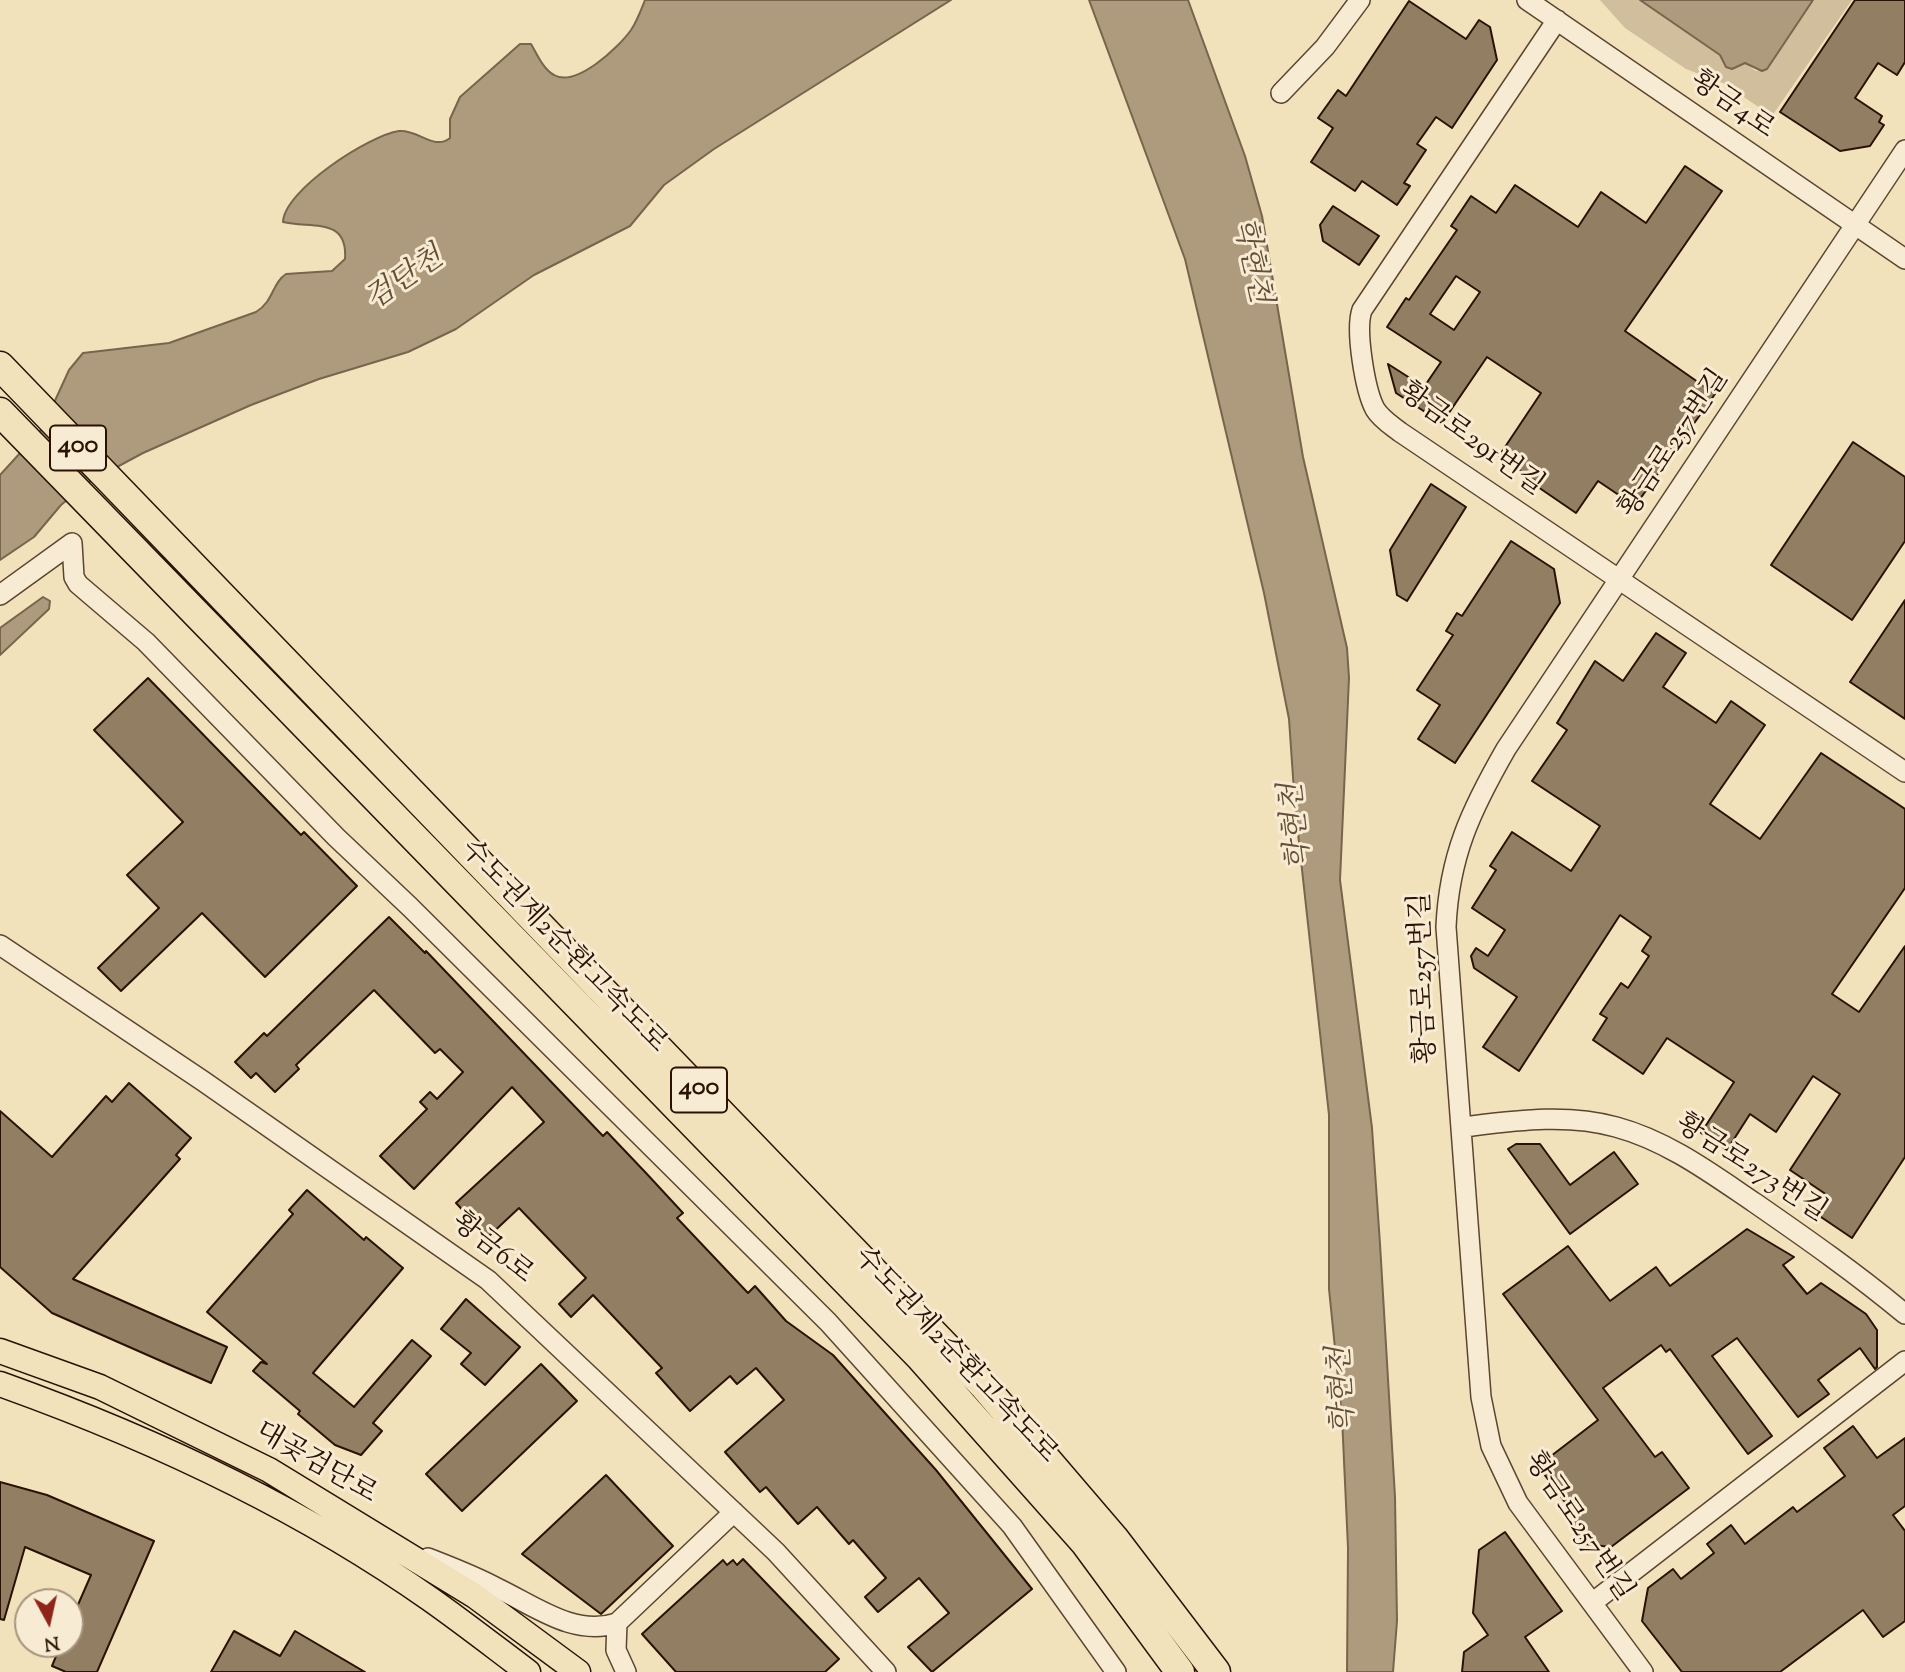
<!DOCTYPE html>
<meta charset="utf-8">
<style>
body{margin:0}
#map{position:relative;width:1905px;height:1672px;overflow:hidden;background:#f2e2bc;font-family:"Sorts Mill Goudy",serif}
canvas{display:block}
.north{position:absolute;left:14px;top:1588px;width:70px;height:70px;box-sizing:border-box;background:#f7ecd3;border:2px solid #a5947f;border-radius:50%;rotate:172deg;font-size:19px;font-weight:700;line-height:28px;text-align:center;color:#2a1102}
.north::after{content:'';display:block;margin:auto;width:24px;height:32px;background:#8f2418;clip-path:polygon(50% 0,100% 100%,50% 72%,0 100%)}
</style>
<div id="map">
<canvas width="1905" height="1672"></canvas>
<div class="north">N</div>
</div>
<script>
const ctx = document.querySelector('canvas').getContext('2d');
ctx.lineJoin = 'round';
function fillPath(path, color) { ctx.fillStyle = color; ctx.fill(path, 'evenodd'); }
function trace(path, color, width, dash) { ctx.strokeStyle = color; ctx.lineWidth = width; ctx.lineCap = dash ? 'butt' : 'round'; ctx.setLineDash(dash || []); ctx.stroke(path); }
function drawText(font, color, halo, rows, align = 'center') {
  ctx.font = font + ' "Sorts Mill Goudy","Noto Serif KR",serif'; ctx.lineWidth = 6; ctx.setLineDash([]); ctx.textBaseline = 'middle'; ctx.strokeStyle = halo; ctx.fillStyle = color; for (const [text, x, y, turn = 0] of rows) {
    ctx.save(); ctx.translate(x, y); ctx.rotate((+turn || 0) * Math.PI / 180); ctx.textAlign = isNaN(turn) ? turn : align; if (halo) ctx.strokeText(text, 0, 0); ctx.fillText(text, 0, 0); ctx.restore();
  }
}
const green = new Path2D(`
 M1600 0H1640L1720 56 1732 69 1745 63 1756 71 1767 69 1813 0H1852L1772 116 1723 83 1686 69 1625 28Z`);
const water = new Path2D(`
 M645 0H951L714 149 664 185 630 226 534 275 456 329 408 352 319 379 251 405 143 453 89 482 61 505 34 537 0 560V475L42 429 69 370 83 353 169 343 256 312C274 301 272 283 286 274L332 271 345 259C348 216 310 229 283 222 284 190 370 135 399 131 418 129 434 151 450 138V119L460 97 520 44H531C537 54 543 69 554 75 576 88 619 47 631 30 637 21 641 10 645 0Z
 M1089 0H1188L1245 156 1262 216 1303 457 1347 648 1349 678 1340 880 1372 1128 1380 1244 1395 1497 1397 1621 1393 1672H1347L1348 1548 1342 1417 1329 1289V1115L1295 806 1289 719 1264 593 1185 259Z
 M1640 0H1813L1767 69 1762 71 1745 63 1732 69 1726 67 1720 55Z
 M43 597 50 601 49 609 0 655V628Z`);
const building = new Path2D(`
 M1855 0H1905V62L1897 75 1878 63 1855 98 1882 116 1879 122 1884 125 1870 146 1840 151 1780 112Z
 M1409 1 1466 39 1479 20 1490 27 1497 60 1452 128 1436 117 1417 144 1426 150 1404 183 1410 186 1397 205 1362 181 1355 191 1311 162 1333 128 1318 118 1338 90 1346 96Z
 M1685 166 1722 191 1625 331 1715 394 1635 506 1598 481 1576 513 1538 487 1540 484 1499 456 1541 393 1487 357 1442 423 1396 393 1388 364 1424 387 1441 362 1387 327 1406 298 1409 300 1457 230 1451 226 1471 196 1496 213 1515 185 1578 227 1601 192 1646 223ZM1456 276 1480 292 1454 330 1430 314Z
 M1333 206 1379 236 1359 265 1323 241 1320 225Z
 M1853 442 1905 477V541L1852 620 1771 565Z
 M1431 484 1466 507 1407 601 1397 595 1390 550Z
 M1511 541 1554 569 1560 603 1455 763 1418 739 1440 705 1417 690 1453 635 1446 631 1457 613 1462 616Z
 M1905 600V719L1850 682Z
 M1656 633 1686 653 1663 687 1716 723 1731 701 1765 725 1710 804 1760 839 1821 753 1905 809V888L1832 994 1859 1012 1905 946V1157L1852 1238 1818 1215 1830 1197 1790 1170 1840 1094 1813 1076 1776 1132 1750 1114 1727 1150 1701 1133 1734 1082 1667 1038 1643 1074 1593 1040 1607 1018 1600 1014 1621 983 1628 988 1649 956 1642 951 1651 937 1620 915 1519 1071 1483 1047 1517 997 1474 968 1471 956 1476 948 1488 956 1505 930 1472 908 1496 870 1490 866 1512 832 1571 871 1600 826 1532 781 1567 730 1557 723 1595 661 1623 681Z
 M148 678 301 835 304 832 357 886 265 977 202 913 121 991 98 968 159 908 127 875 183 822 94 730Z
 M389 917 425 953 426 951 603 1136 607 1132 646 1173 683 1213 677 1218 748 1293 755 1286 786 1321 833 1355 936 1470 1032 1589 932 1672 908 1647 949 1613 919 1578 878 1612 865 1597 886 1578 853 1540 849 1544 817 1507 798 1524 766 1487 760 1492 725 1452 784 1400 756 1368 737 1384 730 1376 690 1411 656 1373 662 1368 593 1295 571 1317 559 1304 586 1278 519 1208 488 1237 456 1203 544 1122 512 1087 414 1189 380 1156 427 1109 420 1102 430 1092 437 1099 463 1072 440 1049 435 1053 374 990 296 1065 299 1069 275 1092 256 1073 251 1078 235 1062 264 1033 267 1036Z
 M129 1083 191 1138 176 1155 180 1159 73 1279 227 1347 211 1383 52 1313 0 1267V1111L52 1157 106 1096 112 1102Z
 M1516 1144H1540L1570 1185 1614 1152 1638 1184 1570 1234 1508 1149Z
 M307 1190 364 1240 366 1237 403 1268 313 1373 354 1407 412 1340 431 1356 373 1423 382 1431 361 1455 335 1445 298 1414 300 1411 253 1371 261 1362 267 1364 207 1312 293 1214 289 1210Z
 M1747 1229 1794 1257 1783 1265 1807 1294 1821 1283 1866 1314 1877 1330V1367L1875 1369 1860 1348 1818 1380 1829 1394 1798 1417 1737 1338 1712 1356 1772 1436 1748 1454 1670 1349 1666 1352 1661 1345 1603 1388 1655 1457 1662 1452 1689 1488 1611 1547 1585 1544 1569 1523 1576 1517 1538 1466 1598 1420 1503 1294 1568 1246 1610 1301 1656 1267 1670 1286Z
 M466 1299 520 1347 485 1385 461 1364 471 1353 441 1329Z
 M541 1364 577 1401 462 1511 426 1474Z
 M1853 1426 1877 1458 1905 1438V1506L1893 1515 1905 1531V1621L1883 1637 1863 1610 1780 1672H1682L1642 1621 1648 1588 1673 1569 1681 1579 1714 1553 1707 1544 1731 1525 1745 1544 1793 1507 1797 1512 1845 1476 1824 1448Z
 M606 1475 673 1546 601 1614 522 1554Z
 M0 1482 47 1495 154 1541 97 1672H66L52 1666 61 1644H70V1623L91 1575 25 1547 4 1620 0 1619Z
 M1505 1532 1562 1611 1525 1637 1549 1672H1462L1464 1652 1488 1635 1473 1613 1479 1550Z
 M743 1559 839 1659 825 1672H676L642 1634 723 1560 727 1565 733 1560 737 1565Z
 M234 1631 280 1656 295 1631 365 1672H211Z`);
const minor = new Path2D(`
 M1527 0 1905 259
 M1557 20 1362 310C1355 330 1365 390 1375 409 1381 419 1391 425 1400 432L1905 772
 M1281 93 1325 47 1360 0
 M0 595 72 543 74 577 78 584 146 642 336 837 410 907 828 1322 1012 1526 1116 1672
 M0 945 203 1081 488 1280 776 1552 886 1672
 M1463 1127C1513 1121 1566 1113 1616 1127 1668 1141 1712 1174 1755 1203 1807 1239 1857 1274 1905 1314
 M428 1558C451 1567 475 1576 497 1588 535 1606 574 1637 617 1623L734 1512
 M1592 1603 1905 1361
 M617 1623 616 1650 626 1672
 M1643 1672 1518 1503 1491 1446 1481 1397 1446 927C1449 856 1471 810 1506 749L1905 150`);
const major = new Path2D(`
 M0 1351 100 1387 269 1470 475 1596 578 1672
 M0 1384C151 1438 299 1507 430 1599 464 1623 496 1648 528 1672`);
const highway = new Path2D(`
 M0 366 983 1385 1114 1538 1216 1672
 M0 412 920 1357 1085 1543 1180 1672`);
const shields = [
 [78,448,56],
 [699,1090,56]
];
const shieldNames = [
 ["400",78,448],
 ["400",699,1090]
];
const streetNames = [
 ["황금4로",1731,107,35],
 ["황금로291번길",1470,441,36],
 ["황금로257번길",1676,445,-56],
 ["수도권제2순환고속도로",562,948,46],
 ["황금로257번길",1426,978,-92],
 ["황금로273번길",1750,1170,33],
 ["황금6로",491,1250,39],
 ["수도권제2순환고속도로",954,1357,47],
 ["대곶검단로",315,1465,30],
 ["황금로257번길",1577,1528,56]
];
const waterNames = [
 ["학현천",1249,261,78],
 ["검단천",406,281,-34],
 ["학현천",1299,826,-96],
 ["학현천",1345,1390,-93]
];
fillPath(green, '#d0be9c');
fillPath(water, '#ae9b7d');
trace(water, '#79644c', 2);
fillPath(building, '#927e63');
trace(building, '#2a1102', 2);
trace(minor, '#5c4530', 22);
trace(major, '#2a1102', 27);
trace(highway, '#2a1102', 31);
trace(minor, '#f7ecd3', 19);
trace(major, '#f2e2bc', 24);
trace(highway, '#f2e2bc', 28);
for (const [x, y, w] of shields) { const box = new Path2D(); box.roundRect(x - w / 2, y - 22.5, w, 45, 5); ctx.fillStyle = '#f7ecd3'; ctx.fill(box); trace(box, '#2a1102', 2); }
drawText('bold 26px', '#2a1102', null, shieldNames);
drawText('28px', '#2a1102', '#f7ecd3', streetNames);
drawText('italic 30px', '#654f39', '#f7ecd3', waterNames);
</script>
